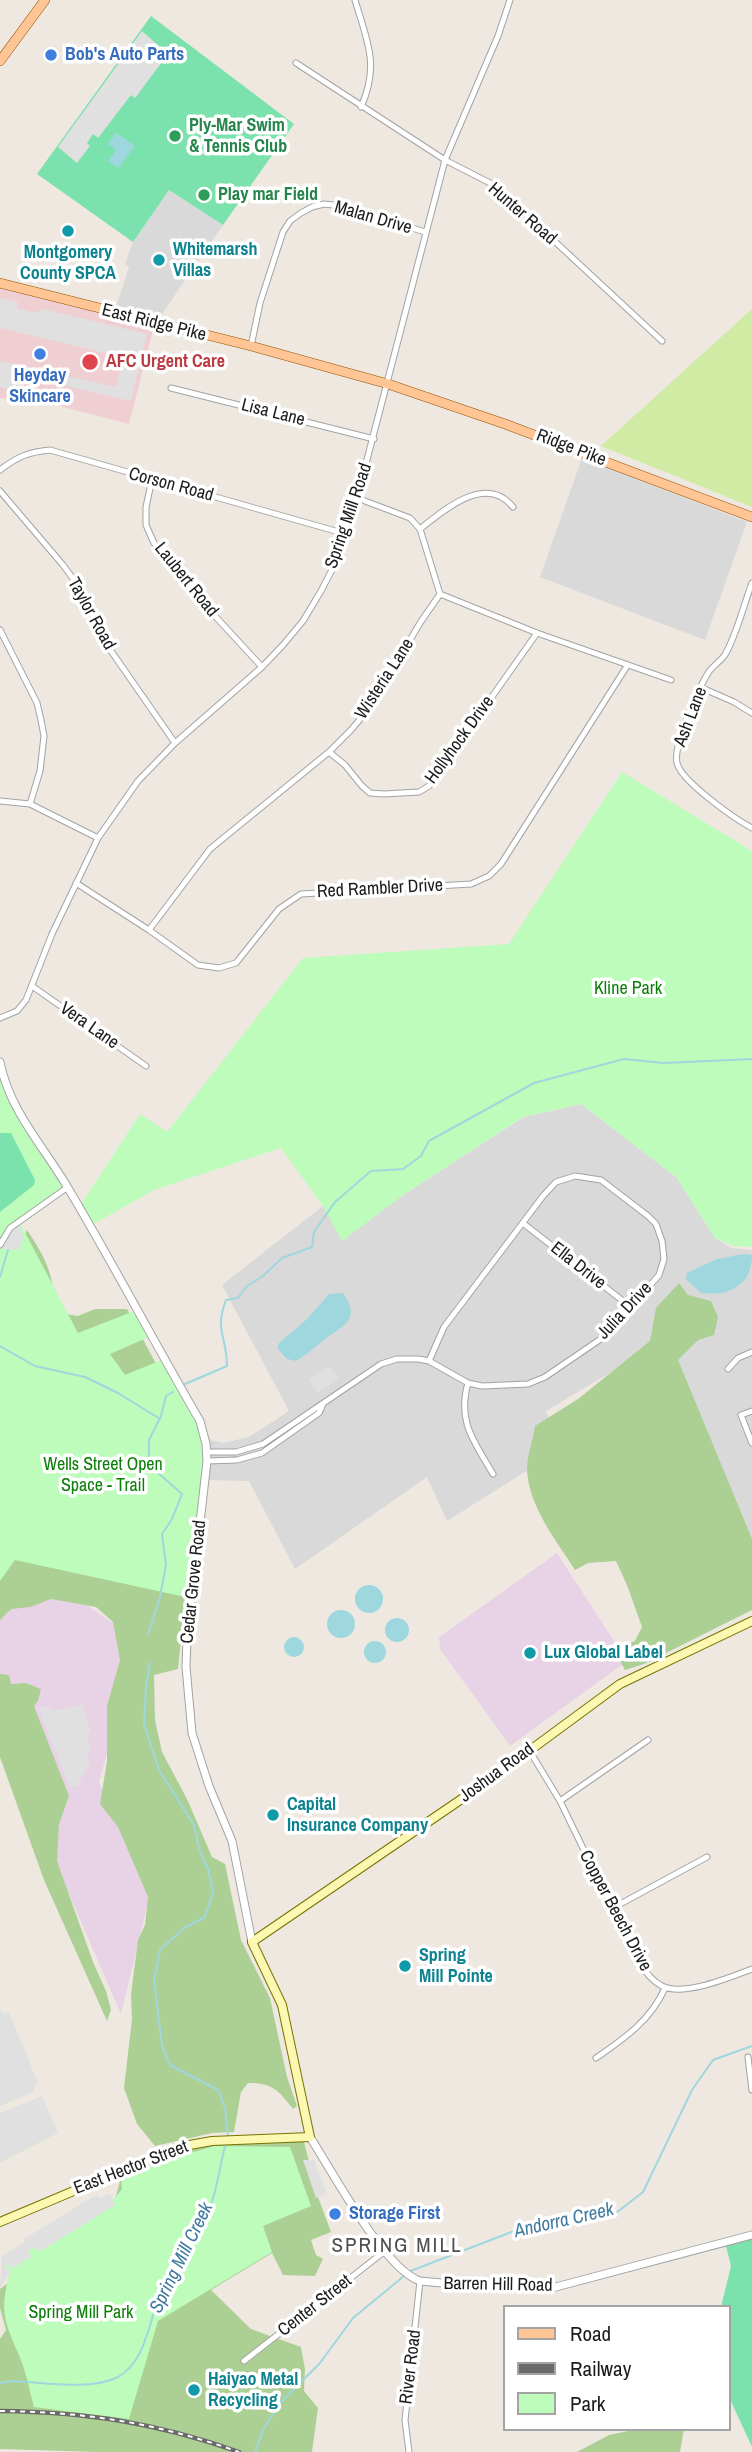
<!DOCTYPE html>
<style>
body{margin:0}
#map{position:relative;width:752px;height:2452px;overflow:hidden;background:#eee8e1;font-family:"Archivo Narrow",sans-serif}
canvas{display:block}
.legend{position:absolute;left:503px;top:2305px;width:228px;height:126px;box-sizing:border-box;background:#fff;border:2px solid #a4a4a4;margin:0;padding:9px 12px;list-style:none;font-size:21px;color:#1c1c1c}
.legend li{display:flex;align-items:center;gap:14px;height:35px}
.legend b{width:35px;border:2px solid #a4a4a4}
</style>
<div id="map">
<canvas width="752" height="2452"></canvas>
<ul class="legend">
<li><b style="height:9px;background:#ffc595"></b>Road</li>
<li><b style="height:9px;background:#6a6a6a"></b>Railway</li>
<li><b style="height:19px;background:#bdfcbb"></b>Park</li>
</ul>
</div>
<script>
const ctx = document.querySelector('canvas').getContext('2d');
ctx.lineJoin = 'round';
function fillPath(path, color) { ctx.fillStyle = color; ctx.fill(path, 'evenodd'); }
function trace(path, color, width, dash) { ctx.strokeStyle = color; ctx.lineWidth = width; ctx.lineCap = dash ? 'butt' : 'round'; ctx.setLineDash(dash || []); ctx.stroke(path); }
function drawText(font, color, halo, rows, align = 'center') {
  ctx.font = font + ' "Archivo Narrow",sans-serif'; ctx.lineWidth = 7; ctx.setLineDash([]); ctx.textBaseline = 'middle'; ctx.strokeStyle = halo; ctx.fillStyle = color; for (const [text, x, y, turn = 0] of rows) {
    ctx.save(); ctx.translate(x, y); ctx.rotate((+turn || 0) * Math.PI / 180); ctx.textAlign = isNaN(turn) ? turn : align; if (halo) ctx.strokeText(text, 0, 0); ctx.fillText(text, 0, 0); ctx.restore();
  }
}
const residential = new Path2D(`
 M169 190 223 225 162 314 158 324 114 313 129 267 125 264 133 242Z
 M582 458 747 522 705 640 540 577Z
 M581 1104 676 1177 715 1238 731 1248 752 1250V1566L658 1344 546 1411 560 1450 447 1521 427 1477 295 1569 249 1481 205 1480V1439L223 1443 249 1437 289 1411 222 1285 323 1206 343 1240 403 1195 524 1117Z`);
const commercial = new Path2D(`
 M0 283 155 323 129 424 44 402 22 403 0 398Z`);
const industrial = new Path2D(`
 M557 1553 627 1661 510 1746 440 1649 439 1637Z
 M68 1593 139 1640 99 1782 149 1899 121 2014 50 1850 0 1697V1606Z`);
const grass = new Path2D(`
 M752 309V507L601 446Z`);
const forest = new Path2D(`
 M27 1230C48 1261 53 1275 56 1312L78 1316 95 1309H127L174 1398 186 1590 178 1669 154 1675 155 1720 162 1752 187 1799 212 1857 225 1864 241 1940 270 1998 287 2077 297 2106 293 2109C278 2090 273 2083 248 2083L241 2092 234 2132 212 2133 155 2146 137 2124 124 2088 132 2019 131 1994 138 1940 145 1925 148 1897 118 1827 100 1804 107 1761V1706L120 1660 113 1622 96 1607 51 1599 30 1607 11 1609 0 1620V1260L19 1248Z
 M679 1283 688 1295 711 1301 718 1317 714 1335 698 1340 678 1360 752 1539V1610L644 1664 625 1670 617 1655 623 1645 635 1641 642 1627 627 1585 616 1561 588 1563 575 1570C556 1540 529 1507 527 1470 527 1455 533 1441 535 1426L578 1399 650 1341 656 1308Z
 M0 1674 9 1675 11 1684 26 1683 41 1689 38 1701 34 1706 69 1796 59 1824 57 1861 93 1962 106 1991 111 2010 107 2021 44 1880 0 1757Z
 M303 2138 318 2197 331 2232 311 2240 316 2255 323 2259 315 2276 283 2275 272 2253 211 2290 251 2329 301 2347 305 2369 304 2391 318 2408 312 2452H96L0 2449V2339L6 2330 0 2308V2289L114 2204 121 2177 137 2163 178 2147Z
 M638 2429H684L680 2452H577L609 2435Z`);
const park = new Path2D(`
 M622 772 752 851V1247L734 1246 715 1238 676 1177 581 1104 523 1117 403 1195 342 1241 323 1206 281 1148 154 1190 90 1226 79 1207 140 1114 167 1132 303 958 509 944Z
 M3 1080 68 1187 19 1221 78 1333 137 1310 151 1336 110 1354 125 1375 164 1359 200 1421 206 1444 190 1598 15 1560 0 1581V1081Z
 M214 2146 290 2147 311 2206 263 2226 272 2252 158 2321 129 2419 34 2407C29 2389 26 2370 18 2353 3 2318 0 2310 10 2271L5 2267 9 2263 11 2268 31 2257 28 2251 36 2247 39 2252 115 2205 113 2200 122 2189 121 2177 137 2169Z`);
const pitch = new Path2D(`
 M151 16 294 124 223 225 169 190 133 242 37 174Z
 M0 1133H11L35 1180 34 1185 0 1212Z
 M752 2235V2447L729 2397V2307H721L731 2266 725 2242Z`);
const parking = new Path2D(`
 M142 31 168 54 135 98 131 95 98 138 93 134 87 143 90 146 77 163 58 147Z
 M0 298 18 302 17 308 34 313 43 309 147 334 131 401 32 378 22 381 15 391 0 387V361L116 387 123 357 0 328Z
 M18 1221 24 1237 19 1249 7 1250 0 1247Z
 M329 1366 339 1379 318 1393 309 1380Z
 M82 1704 91 1732 87 1734 91 1751 87 1752 90 1764 84 1773V1777L79 1779 81 1784 70 1788 39 1708 46 1706 53 1711Z
 M0 2008 2 2013 9 2012 38 2083 34 2086 35 2091 0 2106Z
 M42 2096 58 2133 0 2163V2113Z
 M303 2160H314L327 2194 316 2198Z
 M110 2193 115 2205 39 2252 36 2247 28 2251 31 2257 11 2269 9 2264H7L6 2267 10 2271 0 2289 2 2256 25 2242 24 2239 96 2195 100 2199Z`);
const water = new Path2D(`
 M116 133 135 146 118 168 108 161 116 150 108 144Z
 M744 1254 752 1255C752 1285 729 1297 701 1293L686 1279 687 1273 717 1259Z
 M343 1293C360 1317 347 1324 328 1337 317 1345 308 1354 296 1361L287 1359 277 1348 279 1343 307 1319 329 1294Z
 M355 1599a14 14 0 1 1 28 0a14 14 0 1 1-28 0Z
 M327 1624a14 14 0 1 1 28 0a14 14 0 1 1-28 0Z
 M385 1630a12 12 0 1 1 24 0a12 12 0 1 1-24 0Z
 M284 1647a10 10 0 1 1 20 0a10 10 0 1 1-20 0Z
 M364 1652a11 11 0 1 1 22 0a11 11 0 1 1-22 0Z`);
const stream = new Path2D(`
 M0 1277 8 1250
 M0 1346 35 1366 85 1377 118 1393 160 1419
 M185 1384 227 1366C227 1336 214 1331 226 1300L238 1298 247 1286 263 1276 282 1258 312 1247 314 1232 335 1202 371 1171 403 1169 421 1156 429 1141 534 1083 624 1059 664 1063 752 1059
 M148 1635 160 1597 166 1565 162 1534 172 1519 182 1494 149 1465V1440L161 1416 166 1396 173 1392
 M150 1663 146 1686 144 1724 159 1770 194 1825 200 1852 208 1869 213 1892 205 1917 184 1928 160 1950 154 1981 162 2046 170 2065 218 2090 225 2108 228 2138
 M408 2272 514 2231 616 2213 643 2192 692 2090 713 2060 752 2046
 M0 2383 12 2381C43 2382 91 2391 118 2377 145 2362 148 2325 159 2298 172 2267 197 2242 209 2210 217 2191 220 2164 226 2143
 M255 2452 263 2430 280 2403 320 2363 353 2318 404 2276`);
const minor = new Path2D(`
 M355 0C367 41 380 65 361 107
 M296 63 445 160 494 185 662 341
 M251 346 260 303 283 232 290 221 301 213 312 207 324 204 342 206 425 232
 M171 388 374 439
 M0 470C17 457 28 452 50 450L346 534
 M152 479 146 507V525L154 543 202 602 262 667
 M0 491 63 565 80 588 109 648 175 743
 M357 498 410 518 420 529 440 594
 M420 529C444 510 486 473 513 507
 M752 583C744 604 737 633 726 653 722 661 713 665 708 673 698 690 673 744 677 763 681 781 735 819 752 828
 M440 594 537 633 671 680
 M0 630 37 703 41 720 44 736 40 771 30 804
 M702 688 734 702 752 713
 M329 752 345 765 362 786 370 793 384 794 419 792 429 786 537 633
 M0 801 30 804 98 838
 M76 883 149 930 198 965 219 968 236 963 279 909 301 894 471 884 489 876 501 864 627 666
 M149 930 210 849 329 752 351 730 372 705 420 623 440 594
 M32 986 146 1066
 M0 1018 17 1011 26 1000 52 934 98 838 138 781 175 743 262 667 283 645 303 621 321 591 335 564 357 498 445 160 498 36 510 0
 M524 1224 632 1308
 M0 1245 10 1228 68 1187
 M728 1369 738 1358 752 1352
 M468 1383C457 1422 474 1441 493 1474
 M752 1411 741 1415 752 1443
 M207 1452H236L263 1444 381 1364 397 1359H418L429 1361 468 1383 482 1386 528 1384 545 1377 608 1334 659 1275 664 1259 662 1241 656 1224 648 1216 601 1180 575 1176 556 1182 543 1196 444 1327 429 1361
 M207 1461 237 1460 262 1453 319 1413 323 1404
 M529 1750 560 1801 639 1963C646 1972 652 1981 662 1986 684 1997 730 1977 752 1969
 M560 1801 648 1740
 M611 1909 707 1857
 M748 2057 752 2090
 M596 2058C625 2038 651 2020 665 1988
 M244 2361 385 2251
 M409 2452 405 2420 420 2281`);
const tertiary = new Path2D(`
 M0 1062C9 1110 44 1147 68 1188 114 1265 155 1344 200 1421L206 1444 207 1461 187 1637 186 1667 192 1733 209 1786 232 1841 252 1942
 M310 2137C332 2171 384 2269 420 2281L498 2288H552L752 2235`);
const secondary = new Path2D(`
 M0 2222 178 2147 212 2141 310 2137 282 2005 252 1942 491 1779 620 1684 752 1621`);
const primary = new Path2D(`
 M0 61 45 0
 M0 283 251 346 388 384 505 424 752 517`);
const rail = new Path2D(`
 M0 2411C87 2412 157 2423 239 2452`);
const markers = [
 [51,55,7,"#3f7fe0"],
 [175,136,7,"#2e9e5b"],
 [204,195,7,"#2e9e5b"],
 [68,231,7,"#0f9aa8"],
 [159,260,7,"#0f9aa8"],
 [40,354,7,"#3f7fe0"],
 [90,362,9,"#e0444e"],
 [530,1653,7,"#0f9aa8"],
 [273,1815,7,"#0f9aa8"],
 [405,1966,7,"#0f9aa8"],
 [335,2214,7,"#3f7fe0"],
 [194,2390,7,"#0f9aa8"]
];
const shopNames = [
 ["Bob's Auto Parts",65,55],
 ["Heyday",40,376,"center"],
 ["Skincare",40,397,"center"],
 ["Storage First",349,2214]
];
const leisureNames = [
 ["Ply-Mar Swim",189,126],
 ["& Tennis Club",189,147],
 ["Play mar Field",218,195]
];
const streetNames = [
 ["Hunter Road",522,214,41],
 ["Malan Drive",373,218,16],
 ["East Ridge Pike",154,323,14],
 ["Lisa Lane",273,413,14],
 ["Ridge Pike",571,448,21],
 ["Corson Road",171,485,15],
 ["Spring Mill Road",349,516,-71],
 ["Laubert Road",186,580,51],
 ["Taylor Road",91,614,61],
 ["Wisteria Lane",385,679,-57],
 ["Ash Lane",691,717,-69],
 ["Hollyhock Drive",460,740,-54],
 ["Red Rambler Drive",380,889,-3],
 ["Vera Lane",89,1026,35],
 ["Ella Drive",578,1266,38],
 ["Julia Drive",625,1311,-47],
 ["Cedar Grove Road",194,1582,-84],
 ["Joshua Road",497,1773,-36],
 ["Copper Beech Drive",615,1911,62],
 ["East Hector Street",131,2168,-21],
 ["Barren Hill Road",498,2285,1],
 ["Center Street",315,2306,-38],
 ["River Road",411,2367,-83]
];
const cultureNames = [
 ["Whitemarsh",173,250],
 ["Villas",173,271],
 ["Montgomery",68,253,"center"],
 ["County SPCA",68,274,"center"],
 ["Lux Global Label",544,1653],
 ["Capital",287,1805],
 ["Insurance Company",287,1826],
 ["Spring",419,1956],
 ["Mill Pointe",419,1977],
 ["Haiyao Metal",208,2380],
 ["Recycling",208,2401]
];
const healthNames = [
 ["AFC Urgent Care",106,362]
];
const parkNames = [
 ["Kline Park",628,989],
 ["Wells Street Open",103,1465],
 ["Space - Trail",103,1486],
 ["Spring Mill Park",81,2313]
];
const waterNames = [
 ["Andorra Creek",564,2221,-13],
 ["Spring Mill Creek",182,2258,-64]
];
const quarterNames = [
 ["SPRING MILL",397,2246]
];
fillPath(residential, '#dad9d9');
fillPath(commercial, '#f0cfd2');
fillPath(industrial, '#e8d3e6');
fillPath(grass, '#cfeba4');
fillPath(forest, '#acd094');
fillPath(park, '#bdfcbb');
fillPath(pitch, '#7be2ae');
fillPath(parking, '#e0e0e0');
fillPath(water, '#9fd7de');
trace(stream, '#9fd7de', 2);
trace(minor, '#a3a3a3', 7);
trace(tertiary, '#a3a3a3', 9);
trace(secondary, '#767500', 10);
trace(primary, '#945200', 10);
trace(minor, '#fff', 5);
trace(tertiary, '#fff', 7);
trace(secondary, '#fcf7b1', 8);
trace(primary, '#ffc595', 9);
trace(rail, '#6a6a6a', 4.5);
trace(rail, '#fff', 2, [5]);
for (const [x, y, r, color] of markers) { const dot = new Path2D(); dot.arc(x, y, r, 0, 2 * Math.PI); ctx.fillStyle = color; ctx.fill(dot); trace(dot, '#fff', 2.5); }
drawText('bold 18px', '#366cbe', '#fff', shopNames, 'left');
drawText('bold 18px', '#27864d', '#fff', leisureNames, 'left');
drawText('18px', '#1c1c1c', '#fff', streetNames);
drawText('bold 18px', '#0d838f', '#fff', cultureNames, 'left');
drawText('bold 18px', '#be3a42', '#fff', healthNames, 'left');
drawText('18px', '#0a7e06', '#fff', parkNames);
drawText('italic 19px', '#407b9f', '#fff', waterNames);
ctx.letterSpacing = '2px';
drawText('21px', '#4f4f4f', '#fff', quarterNames);
ctx.letterSpacing = '0px';
</script>
